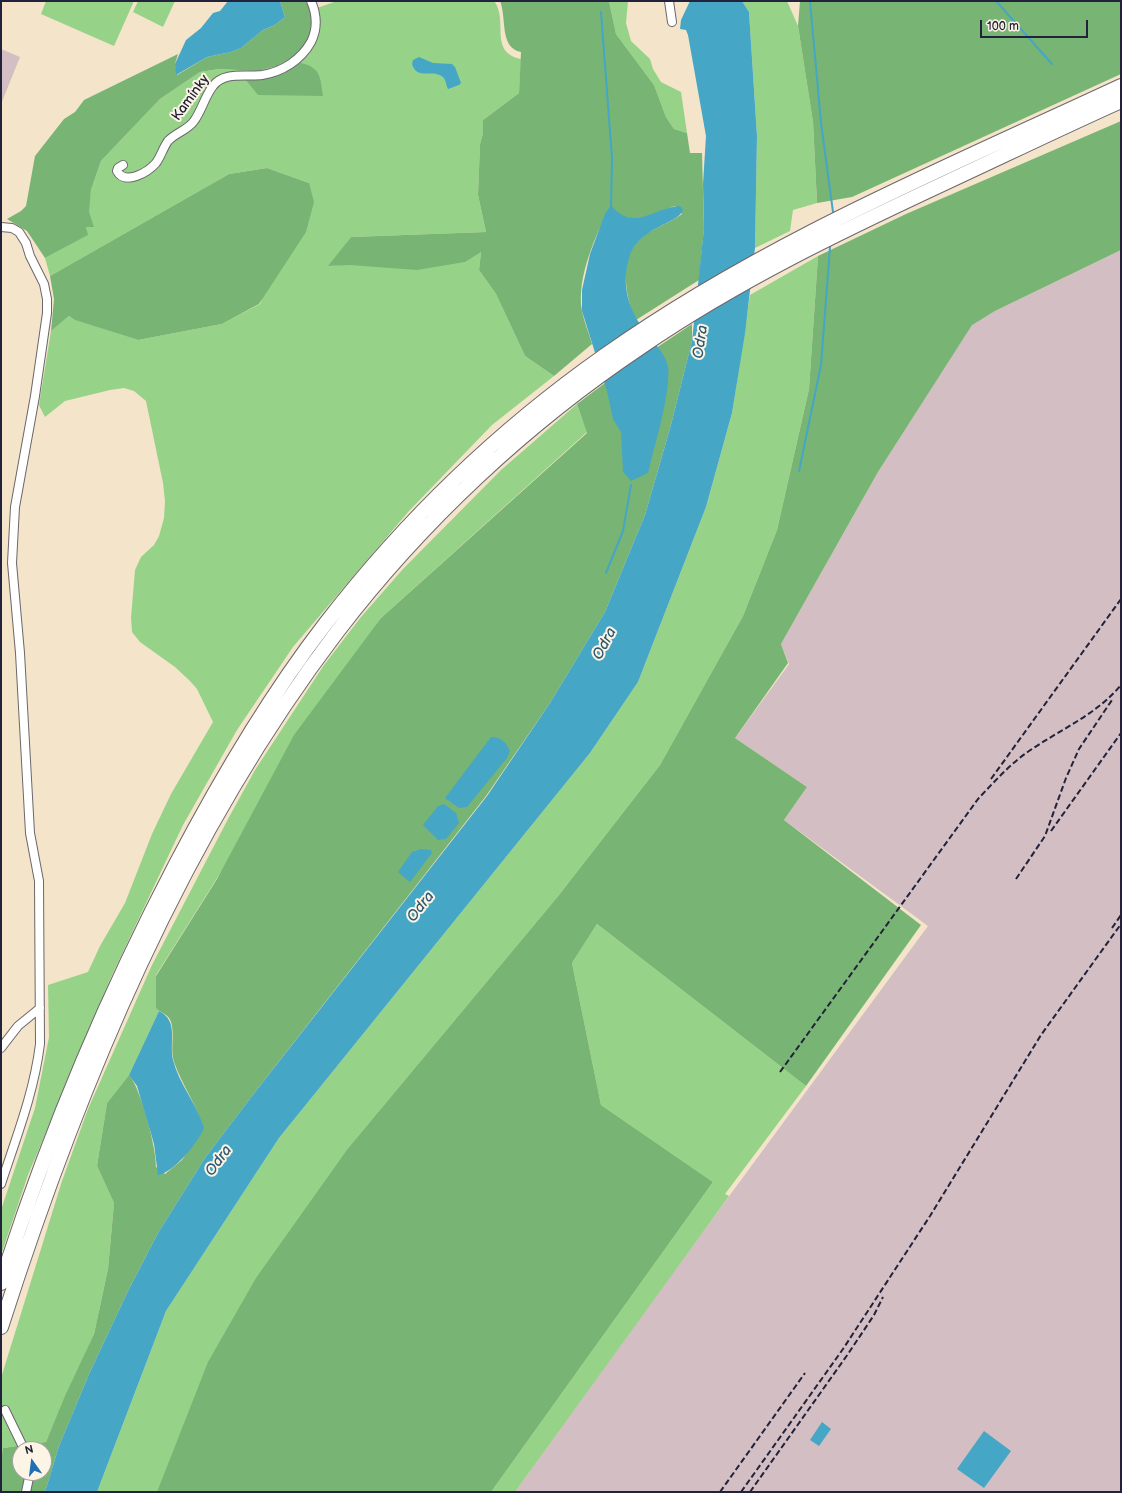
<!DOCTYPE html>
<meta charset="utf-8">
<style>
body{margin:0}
#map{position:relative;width:1122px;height:1493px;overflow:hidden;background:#f4e4c9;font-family:"Balsamiq Sans",sans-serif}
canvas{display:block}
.frame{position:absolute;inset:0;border:2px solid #22223b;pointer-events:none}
.north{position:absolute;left:12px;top:1441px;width:40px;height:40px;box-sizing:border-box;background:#fcf5e5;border:1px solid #a5a1a1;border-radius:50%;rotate:346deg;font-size:11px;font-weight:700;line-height:16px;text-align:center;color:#22223b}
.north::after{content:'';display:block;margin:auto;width:14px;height:18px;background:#1f6fb2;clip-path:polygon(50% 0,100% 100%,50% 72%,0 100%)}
.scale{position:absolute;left:980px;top:20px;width:108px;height:18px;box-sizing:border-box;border:2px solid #22223b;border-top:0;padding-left:5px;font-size:12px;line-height:14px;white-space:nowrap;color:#22223b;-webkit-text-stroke:3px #fcf5e5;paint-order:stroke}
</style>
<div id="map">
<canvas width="1122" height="1493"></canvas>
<div class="frame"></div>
<div class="north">N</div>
<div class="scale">100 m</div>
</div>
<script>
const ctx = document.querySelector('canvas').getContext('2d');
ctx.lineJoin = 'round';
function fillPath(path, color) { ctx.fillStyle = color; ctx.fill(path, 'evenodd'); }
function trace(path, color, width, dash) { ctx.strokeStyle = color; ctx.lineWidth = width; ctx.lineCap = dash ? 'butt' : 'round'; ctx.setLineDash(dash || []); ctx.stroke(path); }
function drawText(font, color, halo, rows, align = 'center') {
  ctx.font = font + ' "Balsamiq Sans",sans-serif'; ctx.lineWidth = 4; ctx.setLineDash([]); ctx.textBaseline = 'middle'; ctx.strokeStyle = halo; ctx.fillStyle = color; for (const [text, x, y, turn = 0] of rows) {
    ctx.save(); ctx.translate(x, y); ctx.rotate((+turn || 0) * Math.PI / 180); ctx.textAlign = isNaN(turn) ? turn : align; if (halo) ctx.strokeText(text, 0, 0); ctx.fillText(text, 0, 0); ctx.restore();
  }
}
const industrial = new Path2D(`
 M1 49 20 57 1 104Z
 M1121 250V1492H515L677 1267 928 926 784 820 807 787 735 738 787 667 789 664 781 644 878 472 972 324 995 311Z`);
const green = new Path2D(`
 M46 1H134L114 46 41 14Z
 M138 1H175L163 27 133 12Z
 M337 1H494C509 20 488 52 521 59L519 93 483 120V133L480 144 478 195 486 232 351 237 329 266 481 252 479 270 496 294 525 356 554 376 492 425 409 511 293 647 237 730 183 825 112 975 28 1175 1 1255V1210L35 1108 49 1037 48 985 88 972 100 946 125 903 152 834 171 794 213 722 197 689 190 681 175 667 140 642 132 632 131 618 135 570 141 557 154 545 159 536 164 518 165 501 163 483 146 401 134 391 124 388 110 390 65 401 45 417 39 405 51 331 69 316 76 320 138 340 222 324 260 304 309 183 267 168 229 174 50 276 45 258 87 235 86 227 91 190 101 161 160 99 200 72 219 69 259 71 277 66 289 61 312 34 311 13 314 9Z
 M609 1H628L626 23 631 41 650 59 653 69 661 82 681 92 687 133 674 129 666 117 654 85 616 34Z
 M742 1H787L798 26 813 122 817 203 793 210 790 231 755 248 757 136 749 12Z
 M818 256 809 389 777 530 743 616 660 765 559 895 349 1147 157 1492H97L166 1311 279 1138 590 753 638 682 706 507 732 413 750 295Z
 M577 404 587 432 381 618 156 975V1007L159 1011 129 1075 107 1103 97 1166 114 1203 108 1269 94 1334 46 1442 3 1448 1 1460V1378L62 1181 88 1109 152 965 228 819 255 770 324 665 361 617 403 569 501 470Z
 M597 924 806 1086 725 1194 729 1196 515 1492H491L713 1182 601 1105 572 963Z`);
const forest = new Path2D(`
 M280 1H306L311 13 312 34 299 54 277 66 258 71 219 69 200 72 160 99 101 161 91 190 89 212 94 227H86L88 235 45 258 27 231 7 219 21 211 26 206 35 156 64 119 75 112 84 100 178 54 175 64 177 75 207 57 231 52 241 48 263 30 275 25 285 17Z
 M500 1H609L616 34 654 85 666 117 674 129 687 133 690 153H702L704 228 699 280 636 320C625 299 619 257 639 240 651 228 669 224 682 214L675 206C659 212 636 224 620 215 616 213 614 208 611 206 596 234 576 278 582 311 584 322 589 333 592 344L554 376 525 356 496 294 479 270 481 252 465 262 417 270 350 265 328 266 351 237 486 232 478 195 480 144 483 133V120L519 93 521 52C499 48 507 18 500 1Z
 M800 1H1121V74L852 197 817 203 813 122 798 26Z
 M297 62C320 67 320 74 323 96L258 95 245 79 266 77Z
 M1121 121V250L995 311 972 325 878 472 781 644 788 663 735 738 807 787 784 820 921 925 806 1086 597 924 572 963 601 1105 713 1182 491 1492H157L208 1362 256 1278 349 1147 559 895 660 765 743 616 777 530 809 389 818 256 906 214Z
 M267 168 309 183 314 202 306 232 259 304 222 324 138 340 75 320 69 316 51 331 54 299 50 276 229 174Z
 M692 324V341L671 425 645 515 605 612 550 703 486 796 252 1096 205 1158 158 1233 128 1291 90 1372 59 1446 45 1492H1V1460L3 1448 46 1442 65 1396 94 1334 108 1269 114 1203 97 1166 107 1103 129 1075C140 1086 157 1150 156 1167L165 1174 182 1160 203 1128C197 1105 182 1085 174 1062 170 1049 175 1035 171 1022 169 1014 160 1013 156 1008V976L217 879 294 735 381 618 587 433 577 404 617 374ZM20 1449H44V1473H20Z`);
const water = new Path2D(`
 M228 1H280L285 17 275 25 263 30 241 48 231 52 207 57 176 75 175 64 186 40 201 28 213 13 220 11Z
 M690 1H742L749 12 757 136 755 248 745 333 732 413 706 507 638 682 590 753 279 1138 166 1311 97 1492H45L59 1446 90 1372 128 1291 158 1233 205 1158 252 1096 487 796 550 703 605 612 645 515 671 425 692 341 704 228 703 184 706 136 688 35 686 30 680 29 681 20Z
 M419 57 433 63 452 64 455 67 461 83 459 85 448 89C446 85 446 80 443 77 433 68 417 81 412 64L413 60Z
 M611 205C633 233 655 207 680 206L683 210C679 224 637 227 629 258 620 290 631 315 651 339 658 347 666 356 668 367 669 371 668 377 668 382 665 413 655 443 648 473L631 481 623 472 621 432 613 419 607 391 582 311V290L590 254 605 214Z
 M491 737C501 737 506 742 510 751L507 758 467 807 459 808 445 798Z
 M444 804 456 813 459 823 446 839 438 840 423 825 438 806Z
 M421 849 431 850 432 853 410 882 398 872 412 852Z
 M159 1011C179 1021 169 1041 173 1060 179 1084 197 1104 204 1128 197 1143 175 1172 158 1175L154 1144 137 1086 129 1075Z
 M822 1422 831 1429 819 1446 810 1440Z
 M984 1431 1011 1451 984 1488 957 1469Z`);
const stream = new Path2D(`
 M810 1 821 123 833 212
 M996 1 1052 64
 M601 12 612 158 611 208
 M799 471 821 365 830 247
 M606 573 623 531 631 485`);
const minor = new Path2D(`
 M669 1 672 22
 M123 165 118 168 117 171C125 186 148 172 156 163 161 156 163 148 168 141 175 133 188 130 194 121 202 110 205 96 213 86 224 71 246 77 262 75 282 72 301 60 311 42 318 28 317 15 311 1
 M1 227 12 228 19 232 26 243 30 256 44 284 47 299V313L35 396 15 507 12 563 20 653 30 833 39 881 40 1044C34 1093 16 1138 1 1184
 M1 1048 18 1026 40 1008
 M5 1410 24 1449
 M26 1492 30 1473`);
const motorway = new Path2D(`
 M1 1283C47 1139 106 998 176 864 220 780 268 698 326 623 404 522 499 430 604 356 763 243 945 168 1121 86
 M1 1327C79 1084 181 837 337 632 421 522 526 424 641 347 737 281 842 231 947 182 1005 155 1063 127 1121 101`);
const rail = new Path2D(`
 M991 779 1121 599
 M1051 831 1121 733
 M1016 879 1045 836 1066 778 1079 749 1112 700
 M1112 928 1121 915
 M780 1072 978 799C994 782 1010 764 1029 751 1061 729 1096 715 1121 685
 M720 1492 805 1373
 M741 1492 843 1349 930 1216 1041 1035 1121 924
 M750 1492 848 1354 874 1315 883 1297`);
const streetNames = [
 ["Kamínky",191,98,-54]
];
const waterNames = [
 ["Odra",701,342,-82],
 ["Odra",605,644,-62],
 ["Odra",421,907,-52],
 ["Odra",219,1161,-54]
];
fillPath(industrial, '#d2bec3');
fillPath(green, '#96d388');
fillPath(forest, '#78b574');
fillPath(water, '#45a6c5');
trace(stream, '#45a6c5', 2);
trace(minor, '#6c666d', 10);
trace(motorway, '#6c666d', 16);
trace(minor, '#fff', 8);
trace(motorway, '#fff', 14);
trace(rail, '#22223b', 2, [6, 3]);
drawText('14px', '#22223b', '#fcf5e5', streetNames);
drawText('italic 15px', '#305772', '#fcf5e5', waterNames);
</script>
